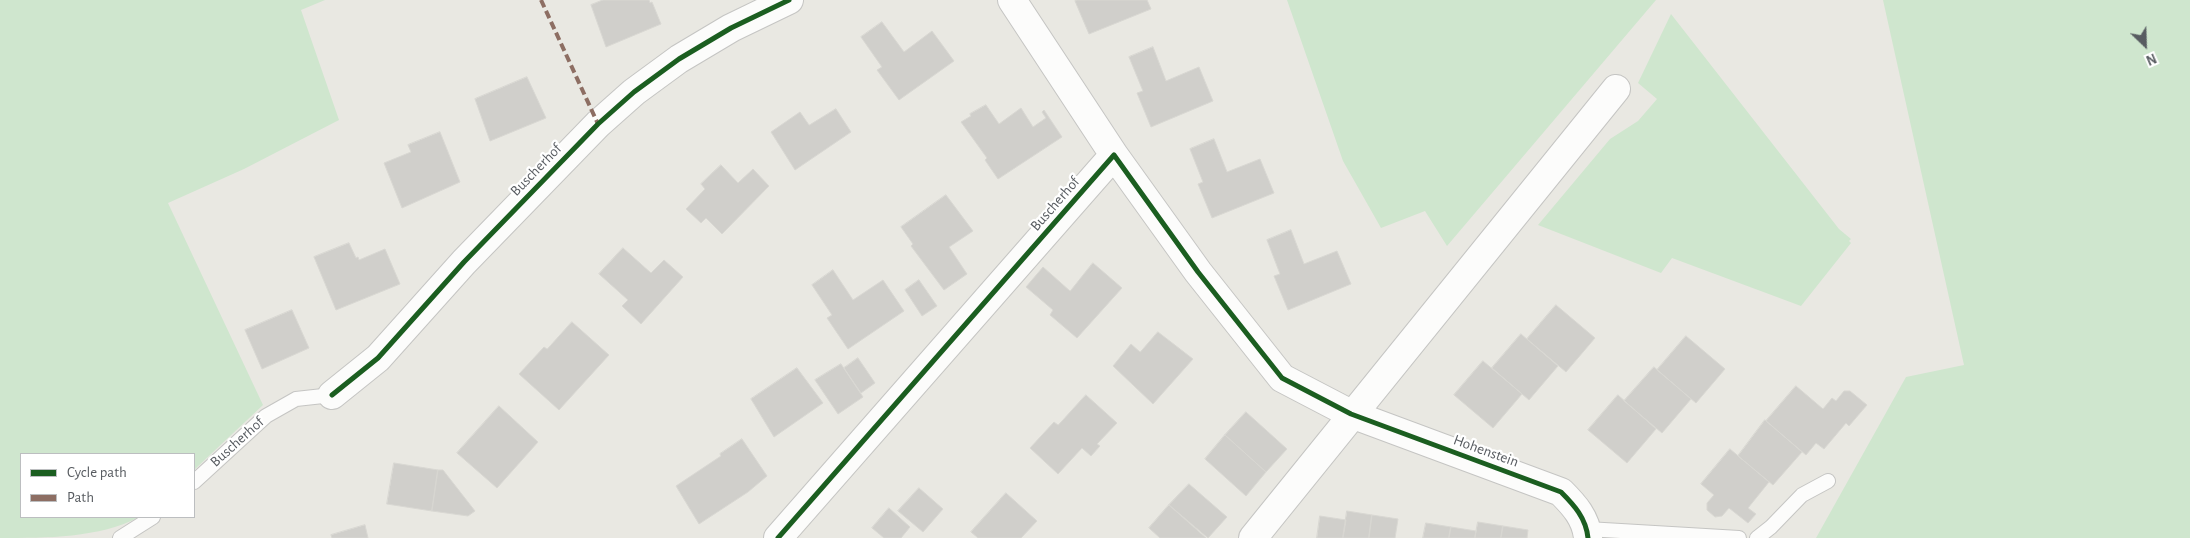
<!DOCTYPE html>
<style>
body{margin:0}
#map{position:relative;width:2190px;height:538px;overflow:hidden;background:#e9e8e2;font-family:"Alegreya Sans",sans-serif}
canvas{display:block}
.legend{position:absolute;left:20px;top:453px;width:175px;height:65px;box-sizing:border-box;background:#fff;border:1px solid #bcbec0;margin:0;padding:6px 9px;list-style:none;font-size:15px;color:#585c61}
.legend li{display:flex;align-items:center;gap:10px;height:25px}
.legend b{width:25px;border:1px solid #bcbec0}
.north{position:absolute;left:2120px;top:20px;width:50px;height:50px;-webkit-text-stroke:4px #fff;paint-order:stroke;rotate:156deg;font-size:14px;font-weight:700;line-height:20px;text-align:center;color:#585c61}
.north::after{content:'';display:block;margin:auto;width:18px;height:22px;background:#585c61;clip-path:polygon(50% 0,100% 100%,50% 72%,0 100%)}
</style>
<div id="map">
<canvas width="2190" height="538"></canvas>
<ul class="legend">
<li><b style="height:6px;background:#1b5e20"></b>Cycle path</li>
<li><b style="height:6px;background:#8d6e63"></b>Path</li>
</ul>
<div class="north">N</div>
</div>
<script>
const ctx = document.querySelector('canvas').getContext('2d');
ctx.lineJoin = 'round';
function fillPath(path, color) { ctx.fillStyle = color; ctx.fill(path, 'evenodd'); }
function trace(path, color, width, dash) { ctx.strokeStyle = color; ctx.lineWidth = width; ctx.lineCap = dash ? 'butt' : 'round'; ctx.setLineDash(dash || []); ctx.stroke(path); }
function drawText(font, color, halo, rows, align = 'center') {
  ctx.font = font + ' "Alegreya Sans",sans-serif'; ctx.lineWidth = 4.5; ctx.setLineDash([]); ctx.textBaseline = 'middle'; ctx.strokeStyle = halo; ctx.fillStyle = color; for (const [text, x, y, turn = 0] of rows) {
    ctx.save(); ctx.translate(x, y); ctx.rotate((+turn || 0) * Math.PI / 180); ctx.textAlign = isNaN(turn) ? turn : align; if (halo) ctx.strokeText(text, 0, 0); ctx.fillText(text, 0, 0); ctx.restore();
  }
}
const green = new Path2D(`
 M0 0H325L301 10 339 120 244 169 168 203 263 405 194 470V454H21V517H139C100 538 46 538 0 538Z
 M1287 0H1656L1447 246 1425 211 1381 228 1343 161Z
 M1883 0H2190V538H1816L1906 377 1964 365Z
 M1671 14 1839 229 1851 239 1849 241 1851 243 1801 306 1672 258 1661 273 1538 225 1610 139 1638 121 1657 99 1638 83Z`);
const building = new Path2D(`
 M603 0H649L650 3 652 2 661 24 606 47 591 5Z
 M1077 0H1147L1151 9 1089 34 1075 1Z
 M882 22 904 52 932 31 954 61 899 100 877 70 882 67 861 37Z
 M1153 47 1166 81 1199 67 1213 101 1151 127 1137 93 1143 91 1129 57Z
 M527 77 546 118 490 141 475 99Z
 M986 105 999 124 1021 108 1033 127 1046 118 1042 112 1044 110 1062 137 998 179 985 160 987 158 961 122 971 116 970 114Z
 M836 109 851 132 795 170 771 132 800 112 809 125Z
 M440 132 460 182 402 208 384 163 411 152 408 145Z
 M1214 139 1227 172 1260 159 1274 193 1212 218 1198 184 1203 182 1190 149Z
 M721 165 738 183 753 169 769 186 722 234 706 218 701 223 686 209 705 189 701 184Z
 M946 195 973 231 949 247 967 274 944 290 911 246 913 244 901 227Z
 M1291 230 1304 264 1337 251 1351 284 1288 310 1274 276 1280 274 1267 240Z
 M349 243 356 258 358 257 359 260 385 249 400 284 336 310 314 257Z
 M623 248 651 273 664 260 683 277 641 324 622 306 628 300 599 274Z
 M1093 263 1122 288 1077 338 1050 315 1053 310 1026 287 1043 267 1070 291Z
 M833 270 853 300 883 280 904 311 848 349 827 318 832 315 812 285Z
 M919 280 937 306 922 316 905 290Z
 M1556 305 1595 338 1566 372 1527 339Z
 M292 310 309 348 262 369 245 330Z
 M572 322 609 355 559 410 519 374 544 347 547 349Z
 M1158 332 1193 359 1153 404 1113 366 1131 344 1140 352Z
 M1521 334 1558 366 1529 400 1492 368Z
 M1686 336 1725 369 1696 403 1657 370Z
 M858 358 875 383 861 393 844 368Z
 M1483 361 1522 394 1493 428 1454 395Z
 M841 364 863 397 838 414 815 380Z
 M1654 367 1691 399 1662 433 1624 401Z
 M797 368 823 403 774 437 751 399Z
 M1796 386 1823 409 1832 398 1836 401 1844 391H1850L1867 405 1849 426 1846 423 1824 449 1816 443 1806 455 1766 421Z
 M1086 395 1117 423 1097 444 1100 446 1091 456 1082 448 1058 474 1030 448 1054 422 1058 425Z
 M1618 395 1656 429 1627 463 1588 430Z
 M499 406 538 442 497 488 457 453Z
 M1246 412 1287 449 1266 472 1225 435Z
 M1765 420 1802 452 1773 485 1738 456Z
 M1225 435 1266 472 1246 496 1205 459Z
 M742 439 767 476 748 492 699 524 676 486 721 456 720 454Z
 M1730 449 1769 482 1748 508 1756 514 1748 523 1729 508 1722 516 1715 517 1707 510V503L1714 495 1701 484Z
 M394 463 438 470 432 511 387 504Z
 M438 470H443L475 511 468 516 432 511Z
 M1189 484 1227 517 1208 538 1169 505Z
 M919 488 943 509 923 532 898 511Z
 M1006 493 1037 521 1021 538H978L971 532Z
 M1169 505 1206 538H1160L1149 528Z
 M889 508 910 527 901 538H884L872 528Z
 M1347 511 1372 515 1369 538H1343Z
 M1372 515 1398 519 1395 538H1369Z
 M1320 516 1346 520 1343 538H1317Z
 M1478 522 1503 526 1501 538H1475Z
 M1426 523 1451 527 1449 538H1423Z
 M365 525 368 538H332L331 535Z
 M1503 526 1528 530 1527 538H1501Z
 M1451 527 1476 531 1475 538H1449Z`);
const lane = new Path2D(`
 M194 482 266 416 296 399 332 395
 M1587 529 1739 538
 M120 538 153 517
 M1757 538 1771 527 1802 495 1828 481`);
const street = new Path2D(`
 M1012 0 1114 155
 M332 395 378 358 464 262 598 124 634 92 679 59 731 28 789 0
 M778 538 1114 155 1198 272 1282 378 1351 414 1561 492C1574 505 1586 518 1588 538
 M1253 538 1616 89`);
const quiet = new Path2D(`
 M541 0 598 124`);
const cycleway = new Path2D(`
 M332 395 378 358 464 262 598 124 634 92 679 59 731 28 789 0
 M778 538 1114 155 1198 272 1282 378 1351 414 1561 492C1574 505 1586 518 1588 538`);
const streetNames = [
 ["Buscherhof",536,170,-46],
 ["Buscherhof",1055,204,-49],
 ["Buscherhof",237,442,-42],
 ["Hohenstein",1486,451,20]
];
fillPath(green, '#cfe6ce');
fillPath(building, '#d0cfcb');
trace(building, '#d8d7d2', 1);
trace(lane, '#c5c5c3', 16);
trace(street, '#c5c5c3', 30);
trace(lane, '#fcfcfb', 14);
trace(street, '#fcfcfb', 28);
trace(quiet, '#8d6e63', 4, [8, 4]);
trace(cycleway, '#1b5e20', 5);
drawText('15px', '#585c61', '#fff', streetNames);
</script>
